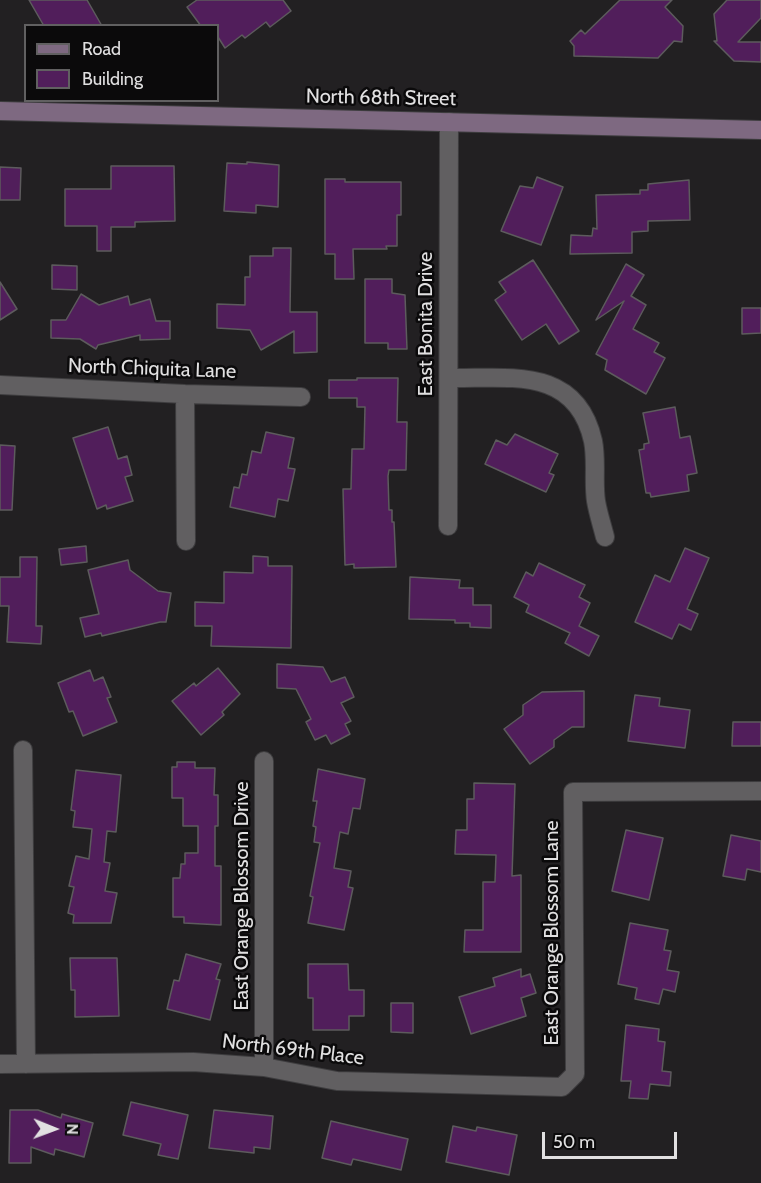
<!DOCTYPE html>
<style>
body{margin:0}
#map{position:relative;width:761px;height:1183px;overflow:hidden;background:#222022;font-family:Cabin,sans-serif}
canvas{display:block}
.legend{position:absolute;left:24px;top:24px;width:195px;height:78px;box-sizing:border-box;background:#0b0a0b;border:2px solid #616061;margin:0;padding:8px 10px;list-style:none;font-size:18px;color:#e1e0e1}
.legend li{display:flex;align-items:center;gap:12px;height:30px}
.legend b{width:30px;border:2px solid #616061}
.north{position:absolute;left:24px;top:1099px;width:60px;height:60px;-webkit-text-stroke:4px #0b0a0b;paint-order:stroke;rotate:91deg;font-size:16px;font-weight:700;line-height:24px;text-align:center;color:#e1e0e1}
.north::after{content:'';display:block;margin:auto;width:21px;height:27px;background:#e1e0e1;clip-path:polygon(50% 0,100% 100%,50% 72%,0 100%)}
.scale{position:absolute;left:542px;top:1132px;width:135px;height:27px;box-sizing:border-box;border:3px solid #e1e0e1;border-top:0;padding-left:8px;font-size:18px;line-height:21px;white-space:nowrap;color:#e1e0e1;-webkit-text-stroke:4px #0b0a0b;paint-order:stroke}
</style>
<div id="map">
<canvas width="761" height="1183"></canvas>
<ul class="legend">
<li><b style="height:8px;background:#7e6981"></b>Road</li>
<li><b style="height:16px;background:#511e5b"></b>Building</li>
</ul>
<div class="north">N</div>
<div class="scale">50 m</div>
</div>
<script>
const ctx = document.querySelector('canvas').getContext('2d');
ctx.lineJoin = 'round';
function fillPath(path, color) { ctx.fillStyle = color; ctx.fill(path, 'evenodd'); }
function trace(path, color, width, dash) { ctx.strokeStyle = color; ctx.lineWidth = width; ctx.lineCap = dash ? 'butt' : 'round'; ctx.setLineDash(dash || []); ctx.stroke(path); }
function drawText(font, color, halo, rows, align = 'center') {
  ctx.font = font + ' Cabin,sans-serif'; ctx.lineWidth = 5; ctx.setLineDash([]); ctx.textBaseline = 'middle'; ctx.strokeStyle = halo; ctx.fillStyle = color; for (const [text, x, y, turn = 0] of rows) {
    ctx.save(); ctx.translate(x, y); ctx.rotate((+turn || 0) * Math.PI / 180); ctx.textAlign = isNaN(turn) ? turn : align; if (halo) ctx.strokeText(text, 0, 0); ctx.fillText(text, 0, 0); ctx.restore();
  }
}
const building = new Path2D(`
 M29 0H87L102 26H44Z
 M197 0H283L291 11 270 27 266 22 245 38 242 35 225 48 218 37V26H201L187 7Z
 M620 0H672L665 7 683 26 682 42 674 41 658 58 574 56V46L570 41 581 30 585 34Z
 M727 0H761V18L738 42H761V62L734 61 714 41H717L714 14Z
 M247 162 279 165 278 207 256 205V213L224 211 227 163 247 164Z
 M111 166H174L175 221 135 222V227H111V251H97V226H65V189H111Z
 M0 167 21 168 20 200H0Z
 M537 177 563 187 541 245 501 231 520 186 533 188Z
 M325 179H345V182H401V215H397V246H386L387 249H353L354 279H335V254H325Z
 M689 180 690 220 648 221V231L632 232V253L570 254 571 235 592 236 593 228 597 229 596 195 640 194V190H648V184Z
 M273 248H291L290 312H317V352L294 353V331L261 350 250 330 217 328V304L245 305V277H250V256H273Z
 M533 260 579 331 559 344 546 324 522 340 495 300 506 292 499 282Z
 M626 264 644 275 631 296 646 305 633 329 659 343 654 352 665 358 646 394 605 370 607 360 596 354 624 301 596 320Z
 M52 265 77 266V290L52 289Z
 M365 279H392V293L405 295 407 349H388V343H365Z
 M0 282 17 309 0 320Z
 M81 294 99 305 128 296 130 305 150 299 156 321H170V339L140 340V335L98 345 96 349 80 339 51 338V320H66Z
 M742 308H761V333L742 334Z
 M357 378H398L397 422H407L406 470H389L388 476 389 510H392V522H394L396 567 354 568V564L345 565 343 489H351L352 449H364L365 407H357V398H329V380H357Z
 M675 407 680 438 690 436 697 473 687 475 689 491 651 497 650 493H646L639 450 644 449V444L649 443 643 413Z
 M108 427 118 459 127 456 132 475 125 477 133 501 107 509 106 505 97 509 73 438Z
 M266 432 294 438 288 468 295 469 288 501 278 499 275 517 230 507 234 487 239 488 242 474 247 475 252 451 261 453Z
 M515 434 558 454 549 473 554 475 546 492 485 464 496 440 507 445Z
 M0 445 15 446 12 510H0Z
 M86 546 87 562 61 565 59 549Z
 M685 548 709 558 687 609 698 614 691 630 679 624 672 639 635 622 655 575 670 582Z
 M253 556 268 557V566H292L291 648 211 646 212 626H195V602L224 603V572L253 573Z
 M20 557H37L36 626H42L41 644 7 642 9 606H0V577H20Z
 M128 560 130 570 158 591 171 593 166 622H160L102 636 101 633 85 637 80 618 99 614 88 570Z
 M539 563 585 585 579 597 590 603 579 626 599 636 589 656 565 643 570 633 526 612 529 605 514 597 526 572 533 576Z
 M410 577 460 580 459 588H473V605H491V628L470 627V623H455V620L409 619Z
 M277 664 323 667 331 682 345 677 354 697 341 703 351 721 345 724 350 734 331 744 326 735 315 740 306 722 311 719 296 689 277 688Z
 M218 668 240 694 222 712 224 715 201 735 172 701 194 683 196 686Z
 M90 670 94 681 103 677 111 697 107 698 117 722 83 736 73 711 69 712 58 683Z
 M584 691V727H572L554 740V747L530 764 504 729 523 715V705L542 692Z
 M635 695 660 698 659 706 690 710 685 748 628 741Z
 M733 722H761V746H732Z
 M177 762H195V768H215L214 795H218V826H215V866H221V925L184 923V917H173V878H180L181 864H185V853H198V826H183V798H172V767H177Z
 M318 769 365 779 360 809 353 808 348 834 340 832 334 868 351 871 348 887 353 888 344 930 308 923 313 897 310 896 320 843 314 842 316 827 313 826 317 801H313Z
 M76 770 121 775 116 832 107 831 104 862 110 863 105 891 117 893 111 923H73L74 915 68 913 74 887 69 886 76 856 89 859 92 829 73 827 75 811 71 810Z
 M474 783 515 784 512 876 521 875V952H464L465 930H483V882H495L496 855 455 854 456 830H467V799H474Z
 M626 830 663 838 649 900 612 891Z
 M731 835 761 841V872L747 869 745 880 723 876Z
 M630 923 668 930 664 950 671 951 667 970 679 972 675 992 663 989 659 1004 635 999 637 988 618 984Z
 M186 954 221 964 216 979 220 980 210 1020 167 1009 174 980 179 981Z
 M70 958H117L119 1016 75 1017V990H71Z
 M308 964H348L349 990H364V1016H349V1030H313V998H308Z
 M521 969V977L530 974 536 993 521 998 526 1016 471 1034 459 997 495 986 493 978Z
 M391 1003H413V1033L391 1032Z
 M626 1025 659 1029 658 1041 665 1042 662 1071 671 1072 670 1086 650 1084 648 1099 629 1098 631 1081H621Z
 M131 1102 188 1115 178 1159 158 1155 161 1144 123 1135Z
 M10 1110H38L61 1118 62 1114 93 1123 84 1157 55 1149 54 1155 31 1147V1163H9Z
 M214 1110 273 1116 270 1149 254 1147V1153L209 1148Z
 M331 1121 408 1139 401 1170 353 1159 351 1165 322 1158Z
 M453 1126 476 1131 477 1127 517 1135 509 1175 446 1162Z`);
const street = new Path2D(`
 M449 378C508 379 576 365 593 441 597 461 593 481 596 501 598 513 602 525 605 537
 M0 385 185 394 301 397
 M185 394 186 541
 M448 526 449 122
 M23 750 26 1064
 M0 1064 193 1062 264 1067 337 1081 562 1087 575 1074 573 792 761 791
 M264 1067V761`);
const secondary = new Path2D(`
 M0 111 761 130`);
const streetNames = [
 ["North 68th Street",381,98,1],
 ["East Bonita Drive",426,324,-90],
 ["North Chiquita Lane",152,369,2],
 ["East Orange Blossom Drive",242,896,-90],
 ["East Orange Blossom Lane",552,933,-90],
 ["North 69th Place",293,1050,7]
];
fillPath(building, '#511e5b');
trace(building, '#5d5b5d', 1.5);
trace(street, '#3e3d3f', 20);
trace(secondary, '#3e3d3f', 20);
trace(street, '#615f61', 18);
trace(secondary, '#7e6981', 18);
drawText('20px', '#e1e0e1', '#0b0a0b', streetNames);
</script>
